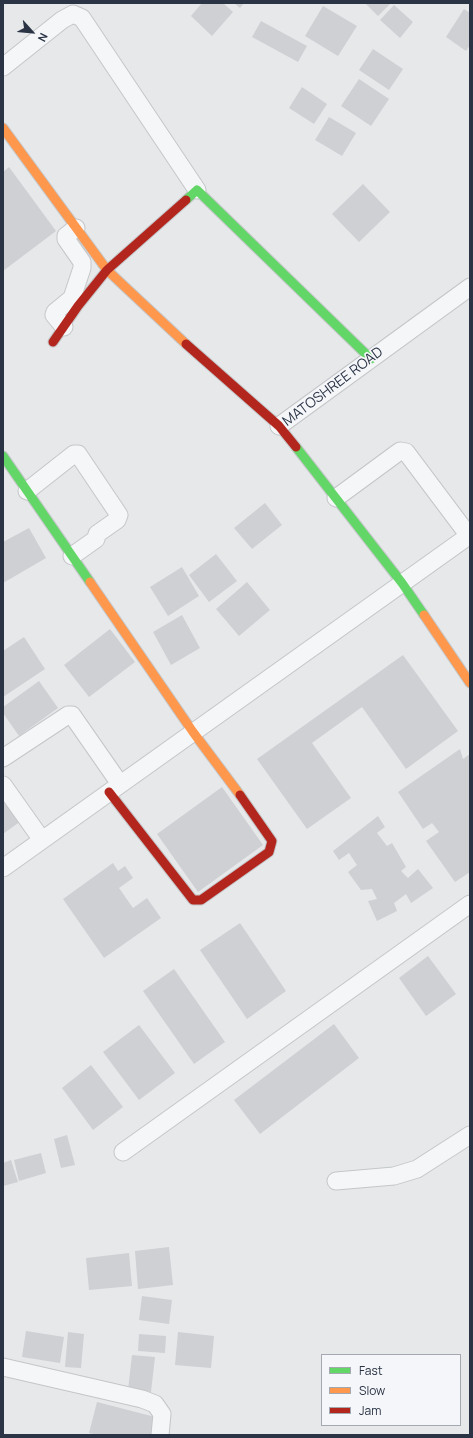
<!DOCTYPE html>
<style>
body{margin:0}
#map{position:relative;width:473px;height:1438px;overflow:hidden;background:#e6e8ea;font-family:Manrope,sans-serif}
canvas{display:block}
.frame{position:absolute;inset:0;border:4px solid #2b3445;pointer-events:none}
.legend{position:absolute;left:321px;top:1354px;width:140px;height:72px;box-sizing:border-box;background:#f4f6f9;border:1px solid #a4a8b1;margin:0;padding:5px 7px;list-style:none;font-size:12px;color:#2b3445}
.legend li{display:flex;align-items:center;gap:8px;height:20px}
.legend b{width:20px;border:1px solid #a4a8b1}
.north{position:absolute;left:12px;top:12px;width:40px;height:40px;-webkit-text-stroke:3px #f4f6f9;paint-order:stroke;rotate:117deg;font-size:11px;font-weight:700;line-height:16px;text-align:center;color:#2b3445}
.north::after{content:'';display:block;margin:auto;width:14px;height:18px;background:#2b3445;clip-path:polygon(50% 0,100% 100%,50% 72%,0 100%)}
</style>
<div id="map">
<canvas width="473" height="1438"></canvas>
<div class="frame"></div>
<ul class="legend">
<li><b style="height:5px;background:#63d668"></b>Fast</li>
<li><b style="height:5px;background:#ff974d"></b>Slow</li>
<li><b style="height:5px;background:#b3261e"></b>Jam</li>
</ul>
<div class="north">N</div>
</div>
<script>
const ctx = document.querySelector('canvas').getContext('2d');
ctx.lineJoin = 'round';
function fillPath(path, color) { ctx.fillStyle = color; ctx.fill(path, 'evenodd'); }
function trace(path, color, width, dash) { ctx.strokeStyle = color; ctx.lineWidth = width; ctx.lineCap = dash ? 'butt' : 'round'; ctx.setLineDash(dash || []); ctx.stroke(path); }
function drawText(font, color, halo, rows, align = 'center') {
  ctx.font = font + ' Manrope,sans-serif'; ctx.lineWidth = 3.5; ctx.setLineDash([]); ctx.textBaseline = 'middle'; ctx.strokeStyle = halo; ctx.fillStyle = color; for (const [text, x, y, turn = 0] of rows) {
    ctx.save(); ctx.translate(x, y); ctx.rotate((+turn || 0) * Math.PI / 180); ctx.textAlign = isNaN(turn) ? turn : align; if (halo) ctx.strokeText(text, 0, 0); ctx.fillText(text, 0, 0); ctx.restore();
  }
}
const building = new Path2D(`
 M202 3H223L233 12 212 36 191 16Z
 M234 3H244L240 8Z
 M365 3H391L378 16Z
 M394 5 413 22 400 38 380 20Z
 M323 6 357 26 338 56 305 36Z
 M464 9 470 13V45L466 51 446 37Z
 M261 21 307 46 298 62 252 37Z
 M373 49 403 69 389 90 359 70Z
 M359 79 389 99 371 126 341 106Z
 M302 87 327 104 314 124 289 108Z
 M329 117 356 133 342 156 315 140Z
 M9 167 56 231 3 271V172Z
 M363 184 390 212 359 242 332 214Z
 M265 503 282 525 252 549 234 528Z
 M29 528 46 558 3 583V542Z
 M216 554 237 581 209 602 189 575Z
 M182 567 199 596 168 616 150 587Z
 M247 582 270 610 239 636 216 609Z
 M182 615 200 648 171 665 153 632Z
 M110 629 135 662 89 697 64 665Z
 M24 637 45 669 3 697V651Z
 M403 655 458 731 406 769 362 707 312 743 351 798 307 829 257 759Z
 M39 681 58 708 19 736 3 713V707Z
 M460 749 463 759 470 754V872L455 882 426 841 439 832 432 823 423 829 398 792Z
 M222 787 263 845 198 892 157 834Z
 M3 796 21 821 3 834Z
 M378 816 385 827 377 833 387 846 392 843 406 867 401 871 408 878 418 869 433 888 411 903 406 894 394 903 397 911 377 921 368 901 377 899 372 889 361 890 348 872 357 865 349 853 339 860 333 851Z
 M113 863 118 871 125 866 133 878 119 888 133 908 147 898 161 918 104 958 63 899Z
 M240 923 286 991 247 1019 200 950Z
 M428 956 456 994 426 1016 399 978Z
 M174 969 225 1042 194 1064 143 991Z
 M334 1024 359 1058 260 1134 234 1100Z
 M139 1025 175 1073 139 1100 103 1052Z
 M91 1065 123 1107 93 1130 62 1088Z
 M67 1135 75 1165 61 1168 54 1139Z
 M41 1153 46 1173 19 1181 14 1160Z
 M11 1160 18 1182 3 1186V1163Z
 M169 1247 173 1285 138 1289 135 1251Z
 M129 1253 132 1286 89 1290 86 1258Z
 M142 1296 172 1300 169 1324 139 1320Z
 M26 1331 64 1337 60 1363 22 1357Z
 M68 1332 84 1334 81 1368 65 1367Z
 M178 1332 214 1336 211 1368 175 1365Z
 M139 1334 166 1336 165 1353 138 1351Z
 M132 1355 155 1357 151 1392 128 1390Z
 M97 1402 159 1418 154 1435H98L89 1433Z`);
const street = new Path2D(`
 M3 67 62 20 73 14 82 18 197 190
 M64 327 54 315 55 312 72 298 82 268V262L66 239V236L76 228
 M279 426 470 287
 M27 491 74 454H78L119 515 117 520 97 534 96 539 72 556
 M336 498 400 451 406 452 469 536
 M3 758 68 715H72L120 784
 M3 785 42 840
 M3 868 470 535
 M123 1152 470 904
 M336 1181 394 1176 417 1169 470 1135
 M3 1367 142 1399 155 1404 162 1414 160 1435`);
const fast = new Path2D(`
 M186 200 197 190 371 359
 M296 447 402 583 424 615
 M3 456 90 582`);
const slow = new Path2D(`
 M3 128 107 270 186 344
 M90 582 193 732 240 795
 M424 615 470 683`);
const jam = new Path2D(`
 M53 342 78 306 107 270 186 200
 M186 344 279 426 296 447
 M109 792 193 900H201L269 852 272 841 240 795`);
const streetNames = [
 ["MATOSHREE ROAD",333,387,-37]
];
fillPath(building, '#ced0d3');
trace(street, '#c4c6c8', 19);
trace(fast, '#c4c6c8', 11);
trace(slow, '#c4c6c8', 11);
trace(jam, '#c4c6c8', 11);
trace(street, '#f5f6f7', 17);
trace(fast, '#63d668', 9);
trace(slow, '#ff974d', 9);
trace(jam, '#b3261e', 9);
drawText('14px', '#2b3445', '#f4f6f9', streetNames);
</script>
